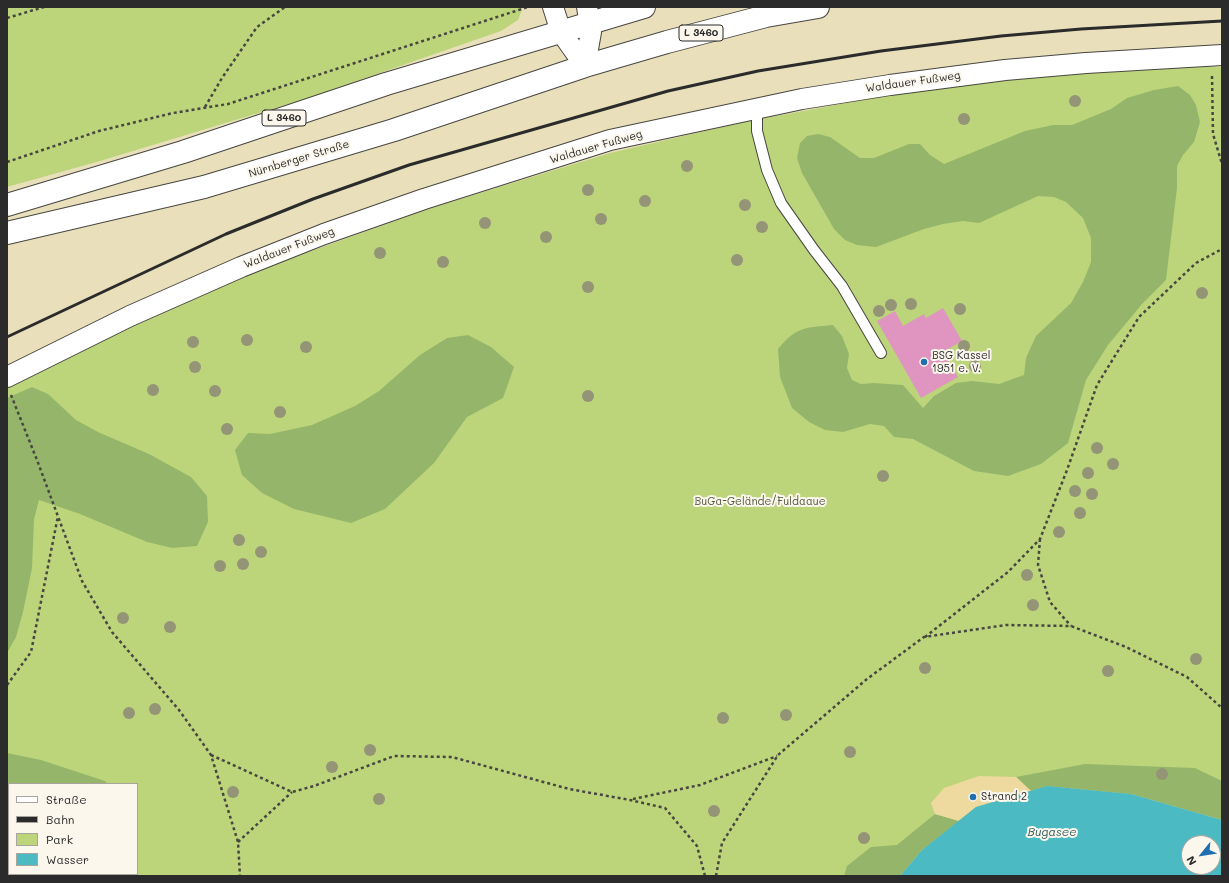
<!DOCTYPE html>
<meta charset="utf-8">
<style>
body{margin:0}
#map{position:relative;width:1229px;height:883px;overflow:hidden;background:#e9e0bb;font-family:Mali,sans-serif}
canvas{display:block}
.frame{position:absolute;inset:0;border:8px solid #2b2b2b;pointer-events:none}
.legend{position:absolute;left:8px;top:783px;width:130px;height:92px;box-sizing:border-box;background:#fbf7ec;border:1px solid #a8a59f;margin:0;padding:5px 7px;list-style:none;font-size:12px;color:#2b2b2b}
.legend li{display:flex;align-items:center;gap:8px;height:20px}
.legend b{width:20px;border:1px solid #a8a59f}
.north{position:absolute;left:1181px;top:835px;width:40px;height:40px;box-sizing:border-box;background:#fbf7ec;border:1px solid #a8a59f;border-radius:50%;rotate:240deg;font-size:11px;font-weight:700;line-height:16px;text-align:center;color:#2b2b2b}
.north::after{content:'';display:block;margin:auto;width:14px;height:18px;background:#1f6fb2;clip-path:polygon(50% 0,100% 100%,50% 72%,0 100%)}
</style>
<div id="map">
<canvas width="1229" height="883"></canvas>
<div class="frame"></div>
<ul class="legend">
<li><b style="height:5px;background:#fff"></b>Straße</li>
<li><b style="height:5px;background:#2b2b2b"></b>Bahn</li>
<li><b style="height:11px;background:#bcd57a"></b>Park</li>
<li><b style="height:11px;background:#4bbac3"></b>Wasser</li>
</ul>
<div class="north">N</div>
</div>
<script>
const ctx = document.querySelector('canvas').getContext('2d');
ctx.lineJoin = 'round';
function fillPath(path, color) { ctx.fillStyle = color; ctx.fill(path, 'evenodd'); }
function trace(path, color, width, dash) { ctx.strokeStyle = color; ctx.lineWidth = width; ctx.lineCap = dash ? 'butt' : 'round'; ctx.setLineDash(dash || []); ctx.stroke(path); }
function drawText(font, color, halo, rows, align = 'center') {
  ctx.font = font + ' Mali,sans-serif'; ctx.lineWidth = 4; ctx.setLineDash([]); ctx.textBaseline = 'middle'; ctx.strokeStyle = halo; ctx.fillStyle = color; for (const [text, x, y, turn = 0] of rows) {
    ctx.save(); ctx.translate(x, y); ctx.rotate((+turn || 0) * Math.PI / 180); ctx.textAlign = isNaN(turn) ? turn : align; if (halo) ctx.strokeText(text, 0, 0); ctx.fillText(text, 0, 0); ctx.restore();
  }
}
const green = new Path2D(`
 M7 7H523L518 20 501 31 305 99 100 161 7 187Z
 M1205 66 1222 67V820L1131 794 922 850 900 876H7V387L136 324 247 274 428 209 610 153 744 122 895 94 1008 79 1085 72ZM9 784H137V874H9Z`);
const forest = new Path2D(`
 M1178 86 1190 95 1196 105 1200 122 1194 142 1183 155 1177 166V188L1166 280 1142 304 1108 345 1086 380 1068 443 1041 464 1008 476 974 471 913 439 894 437 884 426 870 424 843 432 825 430 809 422 792 408 780 377 778 349C797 326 805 328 833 325L842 336 849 354 847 368 852 380 861 384 874 383 903 385 923 408 934 396 956 383 972 381 999 384 1024 375 1026 358 1036 336 1071 303 1083 282 1091 262V238L1083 218 1066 202 1054 197 1038 196 979 223 963 221 943 224 924 229 876 247 857 245 845 240 834 229 802 173 797 158 800 143 807 136 818 134 830 137 860 158H874L909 144H920L930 155 944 164 1025 131 1053 125H1072L1111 109 1127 98 1154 90Z
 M468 335 491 347 514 367 503 398 467 417 434 463 385 509 351 523 294 509 262 493 242 475 235 450 248 433 270 434 312 425 355 406 379 391 420 355 447 338Z
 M32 387 48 394 76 420 98 432 149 454 191 477 207 496 208 522 197 546 172 548 147 542 80 514 39 500 34 519 32 568 23 612 16 637 7 653V398Z
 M7 753 41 760 105 781 108 784H9V820L7 819Z
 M1085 764 1195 768 1222 781V820L1131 794 1047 786 1031 791 1016 777Z
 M935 814 959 821 922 850 900 876H844L847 866 871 847 897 845Z
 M58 874H121L120 876H58Z`);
const sand = new Path2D(`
 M979 776 1016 777 1031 791 976 807 959 821 935 814 931 803 944 788Z`);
const water = new Path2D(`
 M1047 786 1131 794 1222 820V876H900L922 850 976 807ZM1189 843H1213V867H1189Z`);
const building = new Path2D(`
 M943 308 962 341 943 352 958 377 921 398 877 321 895 311 903 326 924 314 926 318Z`);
const path = new Path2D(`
 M7 18 44 7
 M1212 76 1213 134 1222 164
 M205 107 222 78 257 27 285 7
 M7 162 99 131 173 113 228 104 528 7
 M11 395 37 460 82 581 112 632 179 710 211 755 238 842 240 876
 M1040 539 1038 565 1050 602 1071 626
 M925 637 1008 572 1040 539 1067 470 1097 385 1139 317 1196 263 1222 249
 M7 685 31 652 58 516
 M211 755 292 792 314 786 394 756 452 757 569 789 630 800 665 808 697 846 705 876
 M633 799 700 785 777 756
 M238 842 292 792
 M716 876 722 843 778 755 867 679 924 637 1006 625 1071 626 1126 647 1187 677 1222 708`);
const lane = new Path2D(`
 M757 109V131L767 170 781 203 814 250 842 286 881 353`);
const street = new Path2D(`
 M553 7 561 32 585 66
 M585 66 591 32 587 7
 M7 377 130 316 241 267 324 234 424 199 610 140 802 99 890 85 1005 70 1086 63 1222 55`);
const primary = new Path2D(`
 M7 205 183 152 386 84 644 7
 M7 233 204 187 394 130 585 66 667 42 766 16 818 7`);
const rail = new Path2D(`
 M7 337 226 234 313 199 409 165 668 91 758 71 881 51 1001 36 1081 29 1222 21`);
const trees = [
 [1075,101],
 [964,119],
 [687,166],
 [588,190],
 [645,201],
 [745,205],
 [601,219],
 [485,223],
 [762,227],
 [546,237],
 [380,253],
 [737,260],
 [443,262],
 [588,287],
 [1202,293],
 [911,304],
 [891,305],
 [960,309],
 [879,311],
 [247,340],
 [193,342],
 [964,346],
 [306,347],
 [975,366],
 [195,367],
 [153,390],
 [215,391],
 [588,396],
 [280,412],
 [227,429],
 [1097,448],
 [1113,464],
 [1088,473],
 [883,476],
 [1075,491],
 [1092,494],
 [1080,513],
 [1059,532],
 [239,540],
 [261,552],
 [243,564],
 [220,566],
 [1027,575],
 [1033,605],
 [123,618],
 [170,627],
 [1196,659],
 [925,668],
 [1108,671],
 [155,709],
 [129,713],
 [786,715],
 [723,718],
 [370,750],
 [850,752],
 [332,767],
 [1162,774],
 [233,792],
 [379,799],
 [714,811],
 [864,838]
];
const markers = [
 [924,362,4,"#1f6fb2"],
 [973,797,4,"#1f6fb2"]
];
const shields = [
 [701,33,44],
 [284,118,44]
];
const shieldNames = [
 ["L 3460",701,33],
 ["L 3460",284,118]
];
const streetNames = [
 ["Waldauer Fußweg",913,82,-8],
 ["Waldauer Fußweg",596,147,-16],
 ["Nürnberger Straße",299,159,-17],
 ["Waldauer Fußweg",289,248,-21]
];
const poiNames = [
 ["BSG Kassel",932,356],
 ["1951 e. V.",932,369],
 ["Strand 2",981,797]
];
const parkNames = [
 ["BuGa-Gelände/Fuldaaue",760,502]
];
const waterNames = [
 ["Bugasee",1052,832]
];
fillPath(green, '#bcd57a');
fillPath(forest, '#95b66a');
fillPath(sand, '#eeda9e');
fillPath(water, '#4bbac3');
fillPath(building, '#df95bf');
trace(lane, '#484641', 12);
trace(street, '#484641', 22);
trace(primary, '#484641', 24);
trace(path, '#484641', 2.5, [3, 3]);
trace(lane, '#fff', 10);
trace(street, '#fff', 20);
trace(primary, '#fff', 22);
trace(rail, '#2b2b2b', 3);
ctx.fillStyle = '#949477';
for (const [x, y] of trees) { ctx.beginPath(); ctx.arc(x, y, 6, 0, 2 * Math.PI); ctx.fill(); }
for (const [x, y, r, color] of markers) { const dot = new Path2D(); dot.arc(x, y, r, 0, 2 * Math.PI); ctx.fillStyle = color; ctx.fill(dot); trace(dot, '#fbf7ec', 1.5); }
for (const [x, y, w] of shields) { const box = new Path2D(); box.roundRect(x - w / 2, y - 8, w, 16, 3); ctx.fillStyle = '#fbf7ec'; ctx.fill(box); trace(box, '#2b2b2b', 1); }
drawText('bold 10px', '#2b2b2b', null, shieldNames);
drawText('11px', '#2b2b2b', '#fbf7ec', streetNames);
drawText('11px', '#2b2b2b', '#fbf7ec', poiNames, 'left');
drawText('11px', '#4f563f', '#fbf7ec', parkNames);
drawText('italic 12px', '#365d60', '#fbf7ec', waterNames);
</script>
